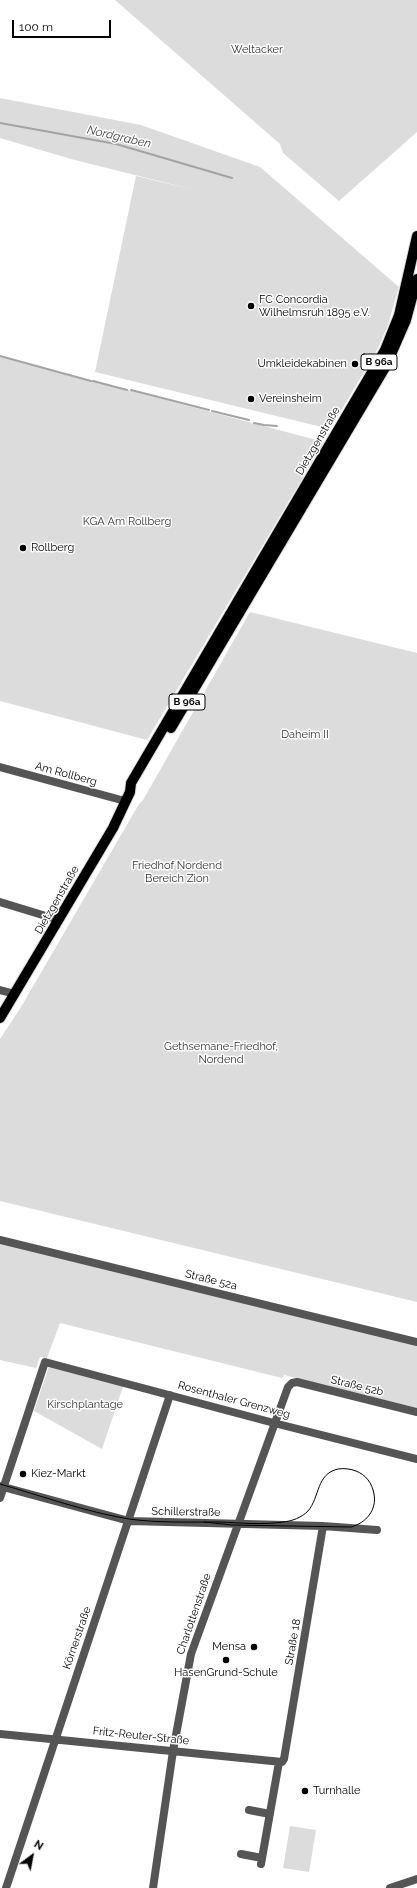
<!DOCTYPE html>
<meta charset="utf-8">
<style>
body{margin:0}
#map{position:relative;width:417px;height:1888px;overflow:hidden;background:#fff;font-family:Raleway,sans-serif}
canvas{display:block}
.north{position:absolute;left:12px;top:1836px;width:40px;height:40px;-webkit-text-stroke:3px #fff;paint-order:stroke;rotate:32deg;font-size:11px;font-weight:700;line-height:16px;text-align:center;color:#000}
.north::after{content:'';display:block;margin:auto;width:14px;height:18px;background:#000;clip-path:polygon(50% 0,100% 100%,50% 72%,0 100%)}
.scale{position:absolute;left:12px;top:20px;width:99px;height:18px;box-sizing:border-box;border:2px solid #000;border-top:0;padding-left:5px;font-size:12px;line-height:14px;white-space:nowrap;color:#000;-webkit-text-stroke:3px #fff;paint-order:stroke}
</style>
<div id="map">
<canvas width="417" height="1888"></canvas>
<div class="north">N</div>
<div class="scale">100 m</div>
</div>
<script>
const ctx = document.querySelector('canvas').getContext('2d');
ctx.lineJoin = 'round';
function fillPath(path, color) { ctx.fillStyle = color; ctx.fill(path, 'evenodd'); }
function trace(path, color, width, dash) { ctx.strokeStyle = color; ctx.lineWidth = width; ctx.lineCap = dash ? 'butt' : 'round'; ctx.setLineDash(dash || []); ctx.stroke(path); }
function drawText(font, color, halo, rows, align = 'center') {
  ctx.font = font + ' Raleway,sans-serif'; ctx.lineWidth = 3; ctx.setLineDash([]); ctx.textBaseline = 'middle'; ctx.strokeStyle = halo; ctx.fillStyle = color; for (const [text, x, y, turn = 0] of rows) {
    ctx.save(); ctx.translate(x, y); ctx.rotate((+turn || 0) * Math.PI / 180); ctx.textAlign = isNaN(turn) ? turn : align; if (halo) ctx.strokeText(text, 0, 0); ctx.fillText(text, 0, 0); ctx.restore();
  }
}
const green = new Path2D(`
 M115 0H417V132L339 201 283 153 280 144Z
 M0 98 141 125 260 167 399 287 388 325 376 352 330 429 95 372 136 176 199 191 71 159 0 138Z
 M0 356 324 442 147 740 0 701Z
 M250 612 417 653V1302L0 1201V1039L21 1007 139 804 143 800Z
 M0 1240 417 1342V1408L284 1375 282 1378 60 1323 47 1358 40 1357 36 1368 0 1360Z
 M49 1366 124 1384 102 1449 34 1411Z
 M290 1826 316 1830 309 1872 283 1868Z`);
const stream = new Path2D(`
 M0 123 116 144 232 178
 M0 356 91 381
 M93 381 127 390
 M131 390 209 410
 M212 411 249 420
 M254 423 264 425 277 426`);
const minor = new Path2D(`
 M0 767 125 801
 M0 902 59 920
 M0 990 15 994
 M0 1240 417 1342
 M0 1486 129 1521 323 1526 377 1530
 M0 1498 45 1362 274 1423 417 1459
 M0 1734 282 1762 284 1759 323 1526
 M249 1810 270 1814
 M241 1854 262 1858
 M261 1864 279 1762
 M6 1888 170 1395
 M153 1888 173 1751 191 1654 288 1387 292 1383 297 1382 417 1412
 M390 1888 417 1879`);
const major = new Path2D(`
 M171 728 386 366 406 320 417 279
 M0 1018 113 828 130 792 131 783 385 350 399 315 417 236`);
const tram = new Path2D(`
 M0 1484C42 1496 86 1512 129 1519 158 1523 190 1522 220 1522 240 1523 263 1525 283 1522 292 1521 301 1518 308 1511 320 1497 316 1474 338 1469 344 1468 351 1469 356 1471 366 1475 372 1483 374 1494 377 1510 366 1523 351 1527L232 1525 204 1522`);
const markers = [
 [251,306,4,"#000"],
 [355,364,4,"#000"],
 [251,399,4,"#000"],
 [23,548,4,"#000"],
 [23,1474,4,"#000"],
 [254,1647,4,"#000"],
 [226,1660,4,"#000"],
 [305,1791,4,"#000"]
];
const shields = [
 [379,362,36],
 [187,702,36]
];
const shieldNames = [
 ["B 96a",379,362],
 ["B 96a",187,702]
];
const parkNames = [
 ["Weltacker",257,50],
 ["KGA Am Rollberg",127,522],
 ["Daheim II",305,735],
 ["Friedhof Nordend",177,866],
 ["Bereich Zion",177,879],
 ["Gethsemane-Friedhof,",221,1047],
 ["Nordend",221,1060],
 ["Kirschplantage",85,1405]
];
const poiNames = [
 ["FC Concordia",259,300],
 ["Wilhelmsruh 1895 e.V.",259,313],
 ["Umkleidekabinen",347,364,"right"],
 ["Vereinsheim",259,399],
 ["Rollberg",31,548],
 ["Kiez-Markt",31,1474],
 ["Mensa",246,1647,"right"],
 ["HasenGrund-Schule",226,1673,"center"],
 ["Turnhalle",313,1791]
];
const streetNames = [
 ["Dietzgenstraße",318,441,-60],
 ["Am Rollberg",66,774,15],
 ["Dietzgenstraße",57,900,-60],
 ["Straße 52a",211,1280,14],
 ["Straße 52b",357,1386,14],
 ["Rosenthaler Grenzweg",234,1400,15],
 ["Schillerstraße",186,1512,1],
 ["Charlottenstraße",194,1614,-71],
 ["Körnerstraße",77,1638,-71],
 ["Straße 18",293,1642,-80],
 ["Fritz-Reuter-Straße",141,1736,6]
];
const waterNames = [
 ["Nordgraben",119,137,13]
];
fillPath(green, '#dcdcdc');
trace(stream, '#a3a3a3', 2);
trace(major, '#dbdbdb', 12);
trace(minor, '#555', 8);
trace(major, '#000', 10);
trace(tram, '#000', 1);
for (const [x, y, r, color] of markers) { const dot = new Path2D(); dot.arc(x, y, r, 0, 2 * Math.PI); ctx.fillStyle = color; ctx.fill(dot); trace(dot, '#fff', 1.5); }
for (const [x, y, w] of shields) { const box = new Path2D(); box.roundRect(x - w / 2, y - 8, w, 16, 3); ctx.fillStyle = '#fff'; ctx.fill(box); trace(box, '#000', 1); }
drawText('bold 10px', '#000', null, shieldNames);
drawText('11px', '#333', '#fff', parkNames);
drawText('11px', '#000', '#fff', poiNames, 'left');
drawText('11px', '#000', '#fff', streetNames);
drawText('italic 12px', '#444', '#fff', waterNames);
</script>
